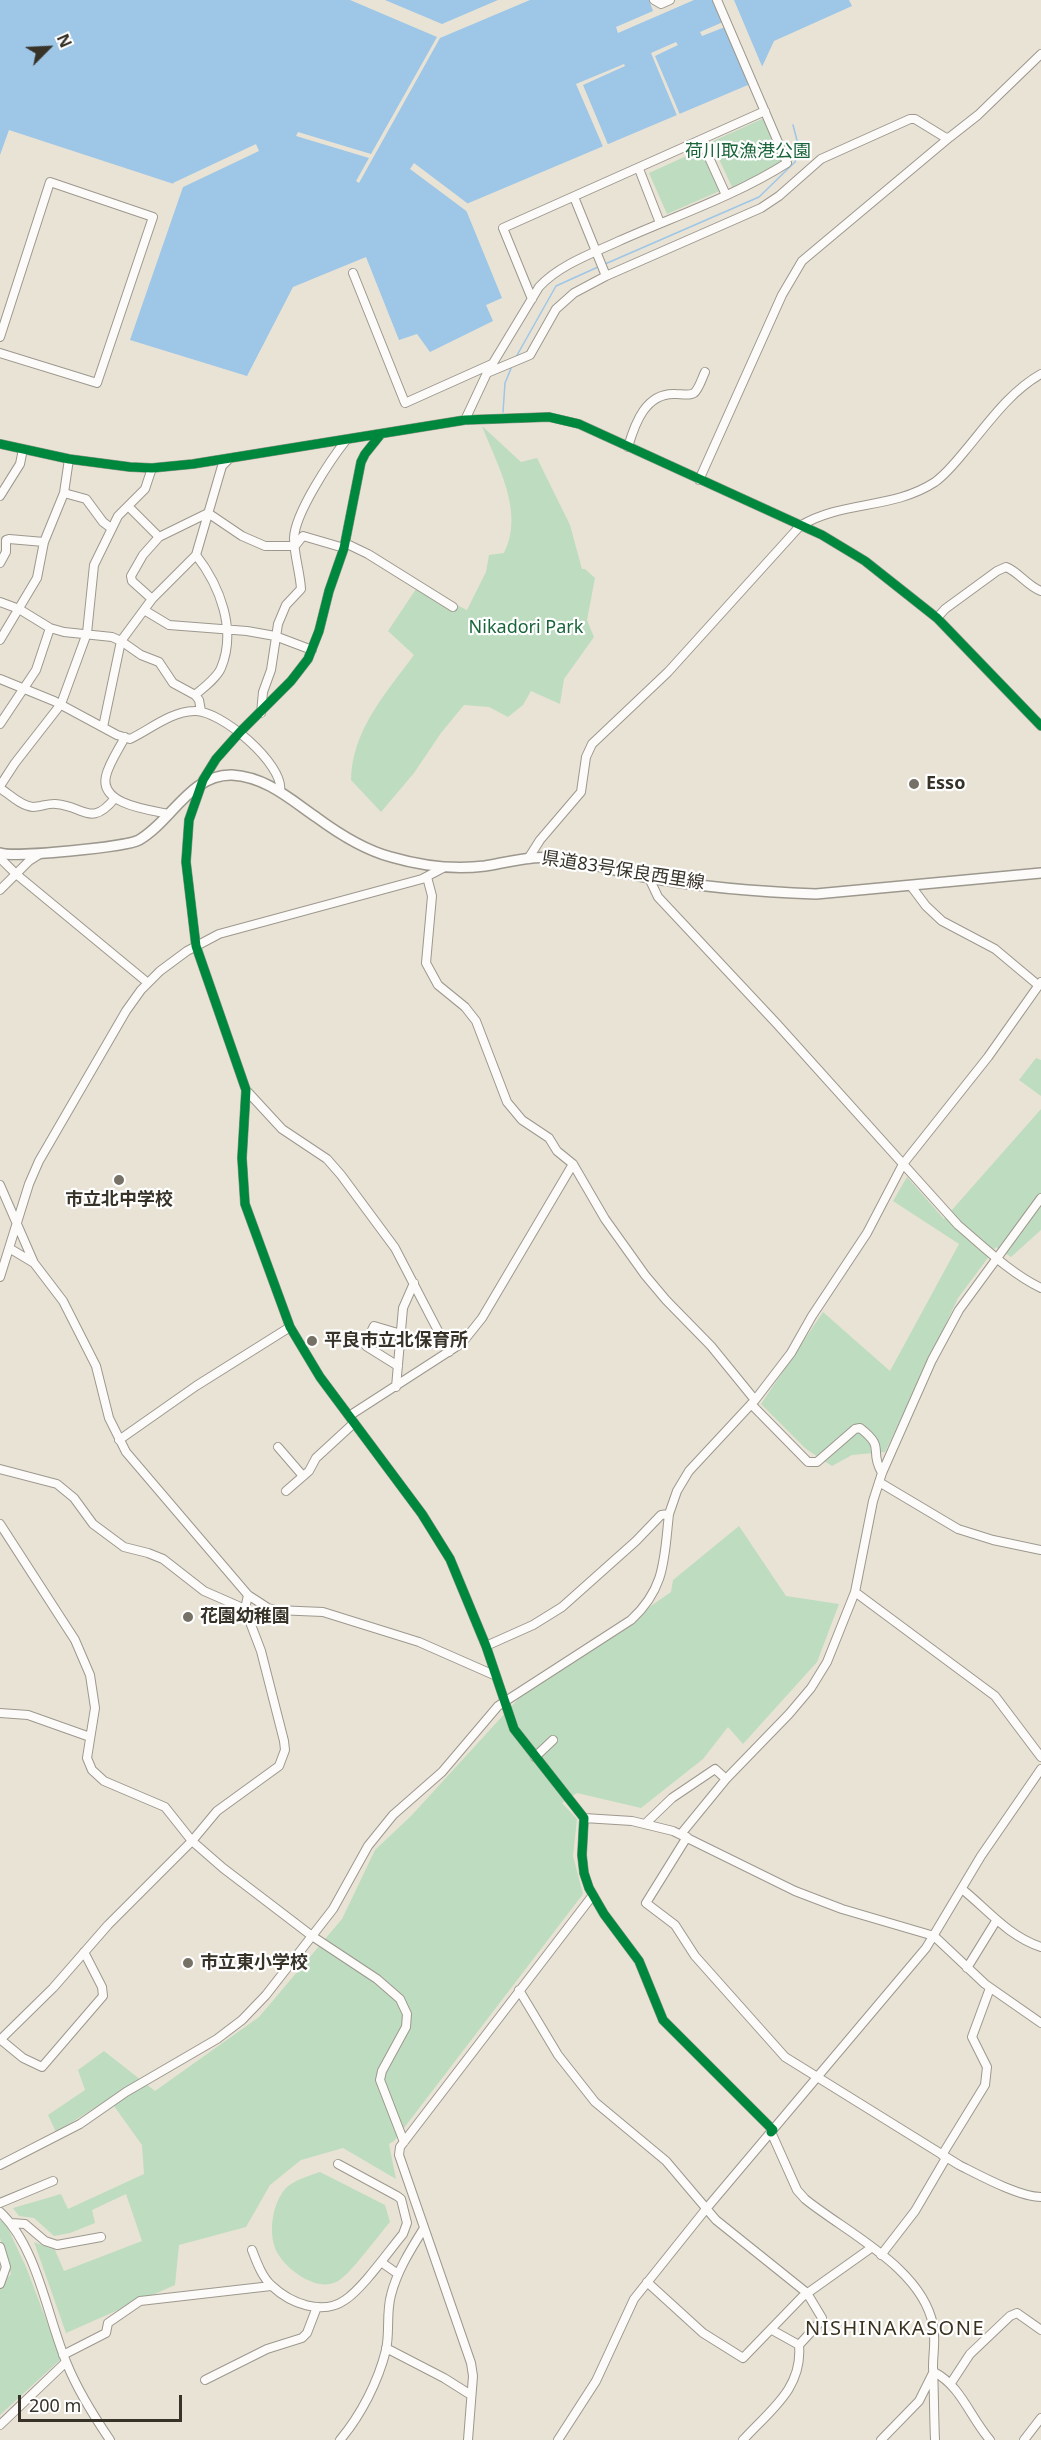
<!DOCTYPE html>
<meta charset="utf-8">
<style>
body{margin:0}
#map{position:relative;width:1041px;height:2440px;overflow:hidden;background:#e9e3d6;font-family:"Noto Sans",sans-serif}
canvas{display:block}
.north{position:absolute;left:18px;top:18px;width:60px;height:60px;-webkit-text-stroke:4px #fff;paint-order:stroke;rotate:66deg;font-size:16px;font-weight:700;line-height:24px;text-align:center;color:#373329}
.north::after{content:'';display:block;margin:auto;width:21px;height:27px;background:#373329;clip-path:polygon(50% 0,100% 100%,50% 72%,0 100%)}
.scale{position:absolute;left:18px;top:2395px;width:164px;height:27px;box-sizing:border-box;border:3px solid #373329;border-top:0;padding-left:8px;font-size:18px;line-height:21px;white-space:nowrap;color:#373329;-webkit-text-stroke:4px #fff;paint-order:stroke}
</style>
<div id="map">
<canvas width="1041" height="2440"></canvas>
<div class="north">N</div>
<div class="scale">200 m</div>
</div>
<script>
const ctx = document.querySelector('canvas').getContext('2d');
ctx.lineJoin = 'round';
function fillPath(path, color) { ctx.fillStyle = color; ctx.fill(path, 'evenodd'); }
function trace(path, color, width, dash) { ctx.strokeStyle = color; ctx.lineWidth = width; ctx.lineCap = dash ? 'butt' : 'round'; ctx.setLineDash(dash || []); ctx.stroke(path); }
function drawText(font, color, halo, rows, align = 'center') {
  ctx.font = font + ' "Noto Sans","Noto Sans JP",sans-serif'; ctx.lineWidth = 4.5; ctx.setLineDash([]); ctx.textBaseline = 'middle'; ctx.strokeStyle = halo; ctx.fillStyle = color; for (const [text, x, y, turn = 0] of rows) {
    ctx.save(); ctx.translate(x, y); ctx.rotate((+turn || 0) * Math.PI / 180); ctx.textAlign = isNaN(turn) ? turn : align; if (halo) ctx.strokeText(text, 0, 0); ctx.fillText(text, 0, 0); ctx.restore();
  }
}
const green = new Path2D(`
 M764 118 784 162 732 187 711 142Z
 M702 149 722 190 667 214 649 173Z
 M482 426 521 462 537 458 570 525 582 569H585L595 578 587 620 594 637 564 679 560 704 531 691 523 705 508 717 489 707 464 705 441 733 414 773 381 812 351 780C352 730 386 693 414 655L388 631 418 586 467 610 486 572 489 555 504 553C525 512 497 465 482 426Z
 M1036 1058 1041 1060V1096L1019 1080Z
 M1041 1109V1230L1011 1257 996 1247 958 1298 885 1452 852 1455 832 1466 806 1449 761 1404 823 1312 890 1371 959 1244 893 1201 907 1177 944 1219Z
 M739 1526 786 1596 839 1604 817 1662 743 1744 728 1727 703 1759 641 1808 577 1793 562 1803 577 1819 573 1856 583 1894 394 2141 389 2144 396 2179 343 2148 301 2160 270 2185 246 2227 179 2245 175 2285 66 2333 34 2242 55 2250 64 2271 142 2241 126 2194 92 2210 95 2223 70 2233 54 2236 34 2218 19 2216 13 2208 61 2194 68 2209 144 2174 142 2145 109 2099 56 2132 48 2115 85 2090 78 2070 104 2051 155 2091 259 2017 342 1919 375 1850 411 1816 519 1698 671 1592 673 1580Z
 M320 2172 385 2205 390 2222C377 2237 355 2268 341 2279 321 2295 289 2272 278 2254 267 2236 272 2203 286 2188 294 2180 309 2176 320 2172Z
 M0 2220 5 2222 26 2267 61 2359 0 2415V2285L11 2274 0 2238Z`);
const water = new Path2D(`
 M0 0H849L852 6 774 41 755 82 464 205 502 298 486 305 493 321 430 352 417 334 399 340 366 257 293 287 247 376 130 340 183 187 9 130 0 155Z`);
const pier = new Path2D(`
 M350 0H385L442 24 498 0H530L440 38 359 183 356 181 369 158 296 136 298 132 371 154 437 37Z
 M649 0H694L618 33 616 27 653 11Z
 M714 0H734L764 71 760 79 748 84 725 27 702 36 700 32 723 22Z
 M676 42 678 45 655 56 681 117 678 118 651 53Z
 M624 64 625 66 583 85 609 147 604 149 576 84Z
 M256 144 259 151 179 189 175 188 173 183Z
 M414 163 471 206 468 207 469 213 410 169Z`);
const stream = new Path2D(`
 M605 264 759 197 795 162 799 148 793 125
 M516 357 556 286 598 267
 M503 412 505 383 512 366`);
const minor = new Path2D(`
 M654 0 661 4 670 0
 M701 140 726 195
 M639 169 660 223
 M574 197 606 276
 M353 273 405 403 492 364
 M532 299 503 228 765 111
 M0 337 50 182 153 217 97 383 0 353
 M487 373 530 355 556 309 574 293 606 276 761 208 779 196 821 159 910 119H915L946 138 950 137 978 115 1041 54
 M465 420 487 373 539 287C559 265 593 253 619 241 675 216 735 196 787 163L717 0
 M381 434 365 454 361 462 344 548 329 591 319 631 308 659 291 681 240 732 216 759 203 780 189 820 186 862 196 946 246 1090 242 1158 245 1204 290 1327 320 1377 422 1514 450 1559 486 1646 514 1729 584 1818 582 1855 584 1873 589 1888 604 1914 639 1961 663 2020 773 2130
 M0 444 69 459 130 467 152 468 193 464 465 420 549 417 579 424 822 535 865 561 937 618 1041 726
 M628 447C635 423 646 392 676 394 681 394 690 396 694 393 699 389 702 378 705 372
 M699 480 782 295 802 261 950 137
 M64 493 86 499 103 522 111 528
 M0 496 20 464 23 449
 M128 506 159 537
 M208 513 242 536 265 546H295L303 536 344 548
 M345 543 368 554 453 607
 M0 563 6 552V540L9 539 44 542
 M152 599 132 581 131 576 143 555 159 537 208 513
 M0 602 19 609 50 628 64 632 112 637 121 641 141 655 159 662 173 683 195 695 199 700 201 711
 M144 610 169 625 247 631 275 636 312 650
 M937 618 945 609 997 571 1006 567C1019 572 1027 586 1041 591
 M0 640 37 578 44 542 64 493 69 459
 M0 679 54 701 117 735 130 739C151 729 170 712 194 711 220 709 285 765 280 791
 M195 695C203 688 217 678 221 668 237 630 220 586 196 555
 M261 713 263 692 271 670 278 624 286 605 301 589C300 572 294 555 294 538 295 513 331 459 347 439
 M0 724 36 670 50 628
 M103 727 121 641 152 599 196 555 222 466 230 458
 M125 737C119 749 109 763 106 776 99 805 151 810 169 814
 M0 786 15 763 61 704 87 633 94 565 118 516 145 489 152 468
 M0 788C9 794 21 806 33 807 40 807 49 803 56 804 84 806 91 828 115 798
 M0 858 16 874 148 983
 M528 859 540 840 581 792 586 757 592 744 668 672 800 526C843 500 892 510 935 482 946 474 955 463 964 452 987 425 1009 392 1041 374
 M427 877 432 896 426 963 438 985 465 1007 476 1021 507 1102 522 1120 549 1138 557 1151 573 1164 605 1219 645 1275 666 1300 711 1346 755 1400
 M649 878 658 897 777 1024 958 1225C984 1247 1010 1273 1041 1288
 M911 886 926 906 942 921 995 949 1038 985
 M0 890 29 861 40 854
 M246 1090 282 1129 327 1159 341 1175 395 1248 449 1352
 M0 1185 34 1263 63 1301 96 1366 109 1418 126 1452 248 1595 268 1608 276 1610 323 1612 419 1642 494 1675
 M9 1248 34 1263
 M0 1277 29 1184 39 1161 126 1011 141 990 160 971 187 951 219 934 422 879 443 868
 M398 1366 366 1346V1342L374 1326 401 1334
 M396 1387 403 1308 414 1283
 M751 1404 808 1462H817L855 1429 860 1428C887 1449 868 1449 882 1473
 M349 1416 462 1343 482 1318 573 1164
 M119 1440 196 1386 290 1327
 M278 1447 303 1476
 M0 1469 57 1484 74 1498 93 1524 124 1547 148 1553 163 1559 204 1591 245 1609
 M879 1482 958 1529 993 1540 1041 1550
 M286 1491 309 1471 316 1458 354 1423
 M0 1524 75 1640 90 1675 95 1708 87 1758 92 1770 104 1781 165 1807 192 1841 223 1868 312 1936 377 1979 400 1999 407 2014 406 2027 382 2071 380 2080 404 2142
 M855 1592 995 1696 1041 1757
 M486 1646 533 1625 562 1607 636 1541 661 1515 669 1514 677 1491 689 1471 755 1400 791 1353 812 1316 867 1233 903 1164 988 1057 1041 982
 M0 1713 28 1715 90 1737
 M535 1757 553 1740
 M584 1818 632 1821 673 1831 795 1891 842 1909 934 1936 985 1984 1041 2023
 M645 1824 672 1798 715 1769 726 1779
 M681 1834 726 1779 789 1714 811 1688 827 1662 855 1592 873 1501 882 1473 932 1360 959 1310 1041 1198
 M687 1837 646 1903 675 1925 695 1956 785 2057 959 2165C979 2175 1019 2197 1041 2197
 M962 1889C988 1910 1008 1936 1041 1947
 M967 1968 996 1921
 M519 1990 558 2055 595 2102 666 2161 716 2220 807 2293 822 2318 821 2321 799 2345C803 2389 769 2411 743 2440
 M0 2039 23 2058 42 2067 103 1996 102 1987 84 1952
 M0 2040 53 1988 108 1925 192 1841 217 1811 279 1766 285 1750 284 1741 261 1651 245 1609 248 1595
 M771 2132 797 2190 805 2199C847 2233 922 2268 933 2325 936 2340 933 2352 933 2367 934 2391 934 2416 935 2440
 M942 2155 985 2085 987 2067 972 2037 990 1988
 M0 2165 80 2124 126 2092 217 2039 242 2020 266 1995 333 1909 368 1846 393 1815 442 1772 498 1706 631 1620C666 1588 664 1558 669 1514
 M0 2203 53 2181
 M0 2212C38 2248 47 2317 67 2364 78 2391 93 2415 110 2440
 M11 2223 25 2224 45 2241 57 2245 101 2237
 M0 2247 6 2267 0 2284
 M252 2250C257 2263 262 2277 272 2286 290 2303 322 2316 345 2300 363 2288 388 2252 403 2234L407 2223 401 2199 397 2196 338 2164
 M881 2255 915 2211 946 2158
 M381 2262 398 2274
 M647 2282 703 2333 743 2358 802 2297 871 2248
 M772 2330 799 2345
 M386 2348 444 2378 471 2395
 M63 2355 106 2333 108 2323 140 2301 271 2286
 M934 2372C961 2386 970 2417 990 2440
 M205 2380 267 2349 302 2338 307 2333 317 2307
 M951 2383 970 2354 1010 2316 1017 2313 1041 2330
 M0 2425 66 2362
 M340 2440C361 2415 378 2382 386 2350 390 2332 386 2313 391 2295 397 2271 411 2249 424 2228
 M468 2440 473 2376 471 2363 399 2155 400 2147 593 1895
 M558 2440 596 2381 634 2299 706 2209 926 1948 981 1856 1041 1769
 M881 2440 919 2401 933 2373
 M1024 2440 1041 2418`);
const major = new Path2D(`
 M0 853C14 858 126 847 139 840 172 821 190 774 232 775 266 777 290 799 316 817 339 834 364 850 391 857 422 866 453 870 485 866 508 862 530 856 552 858 584 860 614 871 645 877 701 887 760 892 816 894L1041 873`);
const cycleway = new Path2D(`
 M381 434 365 454 361 462 344 548 329 591 319 631 308 659 291 681 240 732 216 759 203 780 189 820 186 862 196 946 246 1090 242 1158 245 1204 290 1327 320 1377 422 1514 450 1559 486 1646 514 1729 584 1818 582 1855 584 1873 589 1888 604 1914 639 1961 663 2020 773 2130 771 2132
 M0 444 69 459 130 467 152 468 193 464 465 420 549 417 579 424 822 535 865 561 937 618 1041 726`);
const markers = [
 [914,784,6,"#757166"],
 [119,1180,6,"#757166"],
 [312,1341,6,"#757166"],
 [188,1617,6,"#757166"],
 [188,1963,6,"#757166"]
];
const parkNames = [
 ["荷川取漁港公園",748,152],
 ["Nikadori Park",526,628]
];
const poiNames = [
 ["Esso",926,784],
 ["市立北中学校",119,1200,"center"],
 ["平良市立北保育所",324,1341],
 ["花園幼稚園",200,1617],
 ["市立東小学校",200,1963]
];
const streetNames = [
 ["県道83号保良西里線",623,871,9]
];
const neighbourhoodNames = [
 ["NISHINAKASONE",895,2329]
];
fillPath(green, '#bedcbf');
fillPath(water, '#9dc6e7');
fillPath(pier, '#e9e3d6');
trace(stream, '#9dc6e7', 1.5);
trace(minor, '#9d988e', 10);
trace(major, '#9d988e', 12);
trace(minor, '#fcfbf9', 8);
trace(major, '#fcfbf9', 9);
trace(cycleway, '#00873e', 9);
for (const [x, y, r, color] of markers) { const dot = new Path2D(); dot.arc(x, y, r, 0, 2 * Math.PI); ctx.fillStyle = color; ctx.fill(dot); trace(dot, '#fff', 2); }
drawText('18px', '#196539', '#fff', parkNames);
drawText('bold 18px', '#373329', '#fff', poiNames, 'left');
drawText('18px', '#373329', '#fff', streetNames);
ctx.letterSpacing = '1.5px';
drawText('20px', '#3a311e', '#fff', neighbourhoodNames);
ctx.letterSpacing = '0px';
</script>
